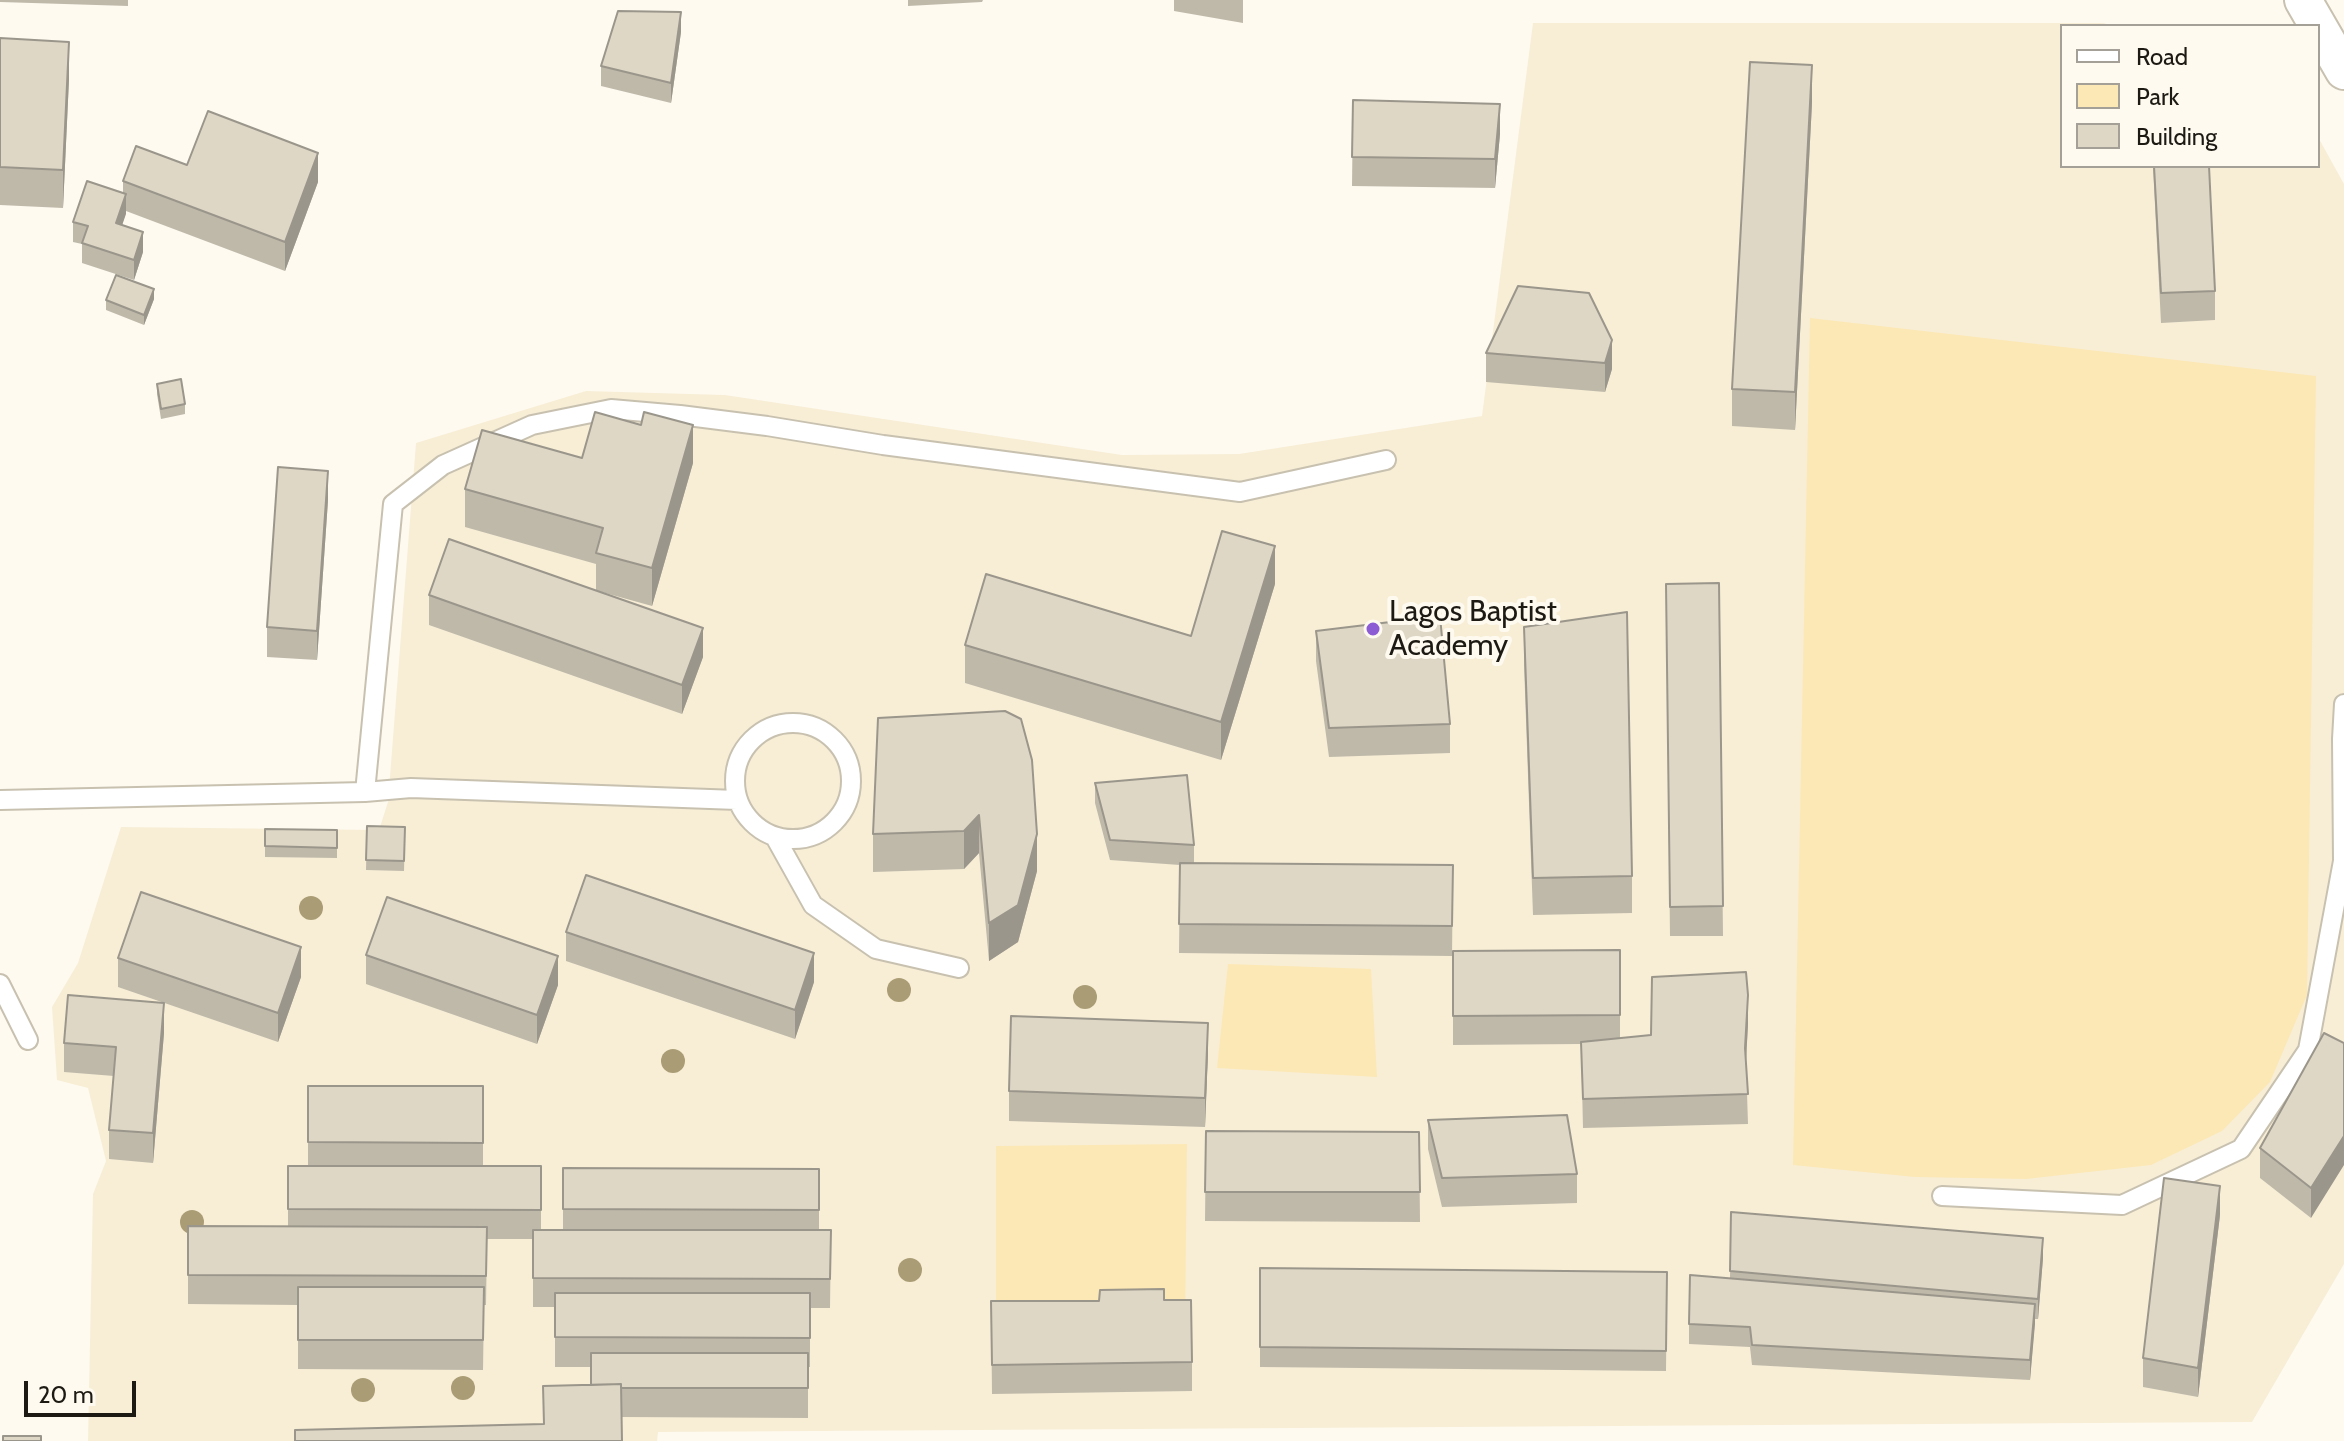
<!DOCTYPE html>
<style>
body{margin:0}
#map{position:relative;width:2344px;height:1441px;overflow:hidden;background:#fefaf0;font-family:Cabin,sans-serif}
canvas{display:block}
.legend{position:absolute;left:2060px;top:24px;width:260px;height:144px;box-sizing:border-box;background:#fefaf0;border:2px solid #a4a098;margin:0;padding:10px 14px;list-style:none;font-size:24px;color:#1d1a14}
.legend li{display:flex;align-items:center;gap:16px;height:40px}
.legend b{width:40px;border:2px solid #a4a098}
.scale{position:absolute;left:24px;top:1381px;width:112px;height:36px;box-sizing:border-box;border:4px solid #1d1a14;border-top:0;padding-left:10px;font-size:24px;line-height:28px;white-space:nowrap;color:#1d1a14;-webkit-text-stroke:6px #fefaf0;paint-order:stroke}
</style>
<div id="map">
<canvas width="2344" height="1441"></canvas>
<ul class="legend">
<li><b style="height:10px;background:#fff"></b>Road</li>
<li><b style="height:22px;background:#fce8b5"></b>Park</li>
<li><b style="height:22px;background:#ded7c6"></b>Building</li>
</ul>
<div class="scale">20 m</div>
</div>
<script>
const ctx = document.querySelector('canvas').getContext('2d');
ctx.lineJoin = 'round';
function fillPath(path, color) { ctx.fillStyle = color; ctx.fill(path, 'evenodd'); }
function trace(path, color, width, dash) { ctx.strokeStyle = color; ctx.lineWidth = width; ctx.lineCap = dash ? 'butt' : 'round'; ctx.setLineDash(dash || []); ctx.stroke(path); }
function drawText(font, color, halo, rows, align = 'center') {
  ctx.font = font + ' Cabin,sans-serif'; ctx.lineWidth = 8; ctx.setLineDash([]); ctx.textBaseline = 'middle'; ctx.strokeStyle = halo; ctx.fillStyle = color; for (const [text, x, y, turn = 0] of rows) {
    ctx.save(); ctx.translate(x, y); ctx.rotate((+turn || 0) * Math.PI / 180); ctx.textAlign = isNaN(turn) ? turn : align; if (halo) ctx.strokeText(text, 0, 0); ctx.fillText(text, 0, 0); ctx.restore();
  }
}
const built = new Path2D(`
 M1533 23H2103L2115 26H2062V166H2318V137L2344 184V1264L2252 1422 658 1432 657 1441H88L93 1194 106 1161 88 1088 57 1080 52 1007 78 963 121 827 379 830 388 802 416 443 586 391 725 395 1122 455 1239 454 1482 416Z`);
const green = new Path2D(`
 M1810 318 2316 376 2307 995 2270 1082 2222 1131 2151 1165 2026 1179 1915 1177 1793 1165Z
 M1228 964 1371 969 1377 1077 1217 1068Z
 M1187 1144 1185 1327 996 1328V1146Z`);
const lane = new Path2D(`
 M735 781a58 58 0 1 1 116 0a58 58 0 1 1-116 0Z
 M365 792 393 504 443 465 532 425 611 409 680 415 767 426 883 445 1240 492 1386 460
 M0 800 365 792 411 788 737 800
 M775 837 813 905 876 949 959 968
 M0 984 28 1040
 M1942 1196 2122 1205 2241 1149 2308 1050 2343 861 2342 739 2344 704`);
const street = new Path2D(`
 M2303 0 2344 71`);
const trees = [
 [311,908],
 [899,990],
 [1085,997],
 [673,1061],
 [192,1222],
 [910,1270],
 [463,1388],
 [363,1390]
];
const wall = new Path2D(`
 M0 0H128V6L0 2Z
 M908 0H983L982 2 908 6Z
 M1174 0H1243V23L1174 11Z
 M681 32 671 103 601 86V66Z
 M0 38 69 79 63 208 0 205Z
 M1353 100 1500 134 1495 188 1352 186Z
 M1812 103 1795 430 1732 426V389Z
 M187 165 318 182 285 271 126 211 122 225 143 252 134 280 82 263V244L73 242V222L123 193V181Z
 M2153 166H2209L2215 291V320L2161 323Z
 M1518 286 1612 369 1605 392 1486 382V353Z
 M154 299 144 325 106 310V300Z
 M157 384 185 404V414L161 419 157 394Z
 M582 458 693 463 652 606 598 591 703 657 682 714 429 625V595L596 590V564L465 527V489Z
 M328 500 317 660 267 657V627Z
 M1719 583 1723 936H1670L1666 584Z
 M1275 584 1221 760 965 683V645L1191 636Z
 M1524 627 1632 876V913L1533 915 1524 664Z
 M1316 631 1450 724V753L1329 757 1316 661Z
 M878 718 1037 871 1018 942 989 961 979 853 964 869 873 872V834Z
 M1095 783 1194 845V863L1453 865 1452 956 1179 953 1180 865 1110 860 1095 803Z
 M367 826 405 827 404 871 366 870Z
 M265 829 337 830V858L265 857Z
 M566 932 814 982 795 1039 566 961Z
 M1620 950V1038L1748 1024 1746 1062 1748 1124 1583 1128 1581 1044 1453 1045V951Z
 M366 955 558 985 537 1044 366 984Z
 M118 958 301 977 278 1042 118 987Z
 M164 1033 153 1163 109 1159V1130L114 1076 64 1072V1043Z
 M2324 1033 2311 1218 2260 1178V1148Z
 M1208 1052 1205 1127 1009 1121V1091Z
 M308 1086H483V1166H541V1230H563V1168L819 1169V1230H831L830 1308H810V1367H808V1418L622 1417 543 1424 591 1385V1367H555V1307H533V1239H487L486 1305H484L483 1370 298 1369V1305L188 1304V1226H288V1166H308Z
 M1428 1120 1577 1174V1203L1442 1207 1428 1149Z
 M1206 1131 1419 1132 1420 1222 1205 1221Z
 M1731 1212 2043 1258 2038 1319H2035L2030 1380 1752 1365 1750 1347 1689 1344V1324L1730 1278Z
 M2220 1215 2198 1397 2143 1387V1358Z
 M1260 1268 1667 1272 1666 1371 1260 1367Z
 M1164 1300 1192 1362V1391L992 1394 991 1301Z`);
const shadedWall = new Path2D(`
 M681 12V32L671 103V83Z
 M69 42V79L63 208V170Z
 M1812 65V103L1795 430V392Z
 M1500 104V134L1495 188V159Z
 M318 153V182L285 271V242Z
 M126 194V214L116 243V223Z
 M143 232V252L134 280V260Z
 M154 289V299L144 325V315Z
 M1612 340V369L1605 392V363Z
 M693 425V463L652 606V568Z
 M328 471V500L317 660V631Z
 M1275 546V584L1221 760V722Z
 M703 628V657L682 714V685Z
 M979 815V853L964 869V831Z
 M1037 834V871L1018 942 989 961V923Z
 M301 947V977L278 1042V1013Z
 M814 953V982L795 1039V1010Z
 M558 956V985L537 1044V1015Z
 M1748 995V1024L1745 1077V1048Z
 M164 1003V1033L153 1163V1133Z
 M1208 1023V1052L1205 1127V1098Z
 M2344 1136V1165L2311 1218V1188Z
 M2220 1186V1215L2198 1397V1368Z
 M2043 1238V1258L2038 1319V1299Z
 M2035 1304V1324L2030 1380V1360Z`);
const building = new Path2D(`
 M618 11 681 12 671 83 601 66Z
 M0 38 69 42 63 170 0 167Z
 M1750 62 1812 65 1795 392 1732 389Z
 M1353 100 1500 104 1495 159 1352 157Z
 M208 111 318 153 285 242 123 181 136 146 187 165Z
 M2154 166H2209L2215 291 2161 293Z
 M87 181 126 194 116 223 143 232 134 260 82 243 88 226 73 222Z
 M116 275 154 289 144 315 106 300Z
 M1518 286 1589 293 1612 340 1605 363 1486 353Z
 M181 379 185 404 161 409 157 384Z
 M595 412 641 425 644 412 693 425 652 568 596 553 603 528 465 489 482 430 582 458Z
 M278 467 328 471 317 631 267 627Z
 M1222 531 1275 546 1221 722 965 645 986 574 1191 636Z
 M449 539 703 628 682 685 429 595Z
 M1719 583 1723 906 1670 907 1666 584Z
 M1627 612 1632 876 1533 878 1524 627Z
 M1440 616 1450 724 1329 728 1316 631Z
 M1005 711 1021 719 1032 760 1037 834 1018 905 989 923 979 815 964 831 873 834 878 718Z
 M1187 775 1194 845 1110 840 1095 783Z
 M367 826 405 827 404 861 366 860Z
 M265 829 337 830V848L265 846Z
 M1180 863 1453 865 1452 926 1179 924Z
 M586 875 814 953 795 1010 566 932Z
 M141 892 301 947 278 1013 118 958Z
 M387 897 558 956 537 1015 366 955Z
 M1620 950V1015L1453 1016V951Z
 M1746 972 1748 995 1745 1048 1748 1094 1583 1099 1581 1042 1651 1035 1652 977Z
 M68 995 164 1003 153 1133 109 1130 116 1047 64 1043Z
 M1011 1016 1208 1023 1205 1098 1009 1091Z
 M2324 1033 2344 1043V1136L2311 1188 2260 1148Z
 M308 1086H483V1143L308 1142Z
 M1567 1115 1577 1174 1442 1178 1428 1120Z
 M1206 1131 1419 1132 1420 1192H1205Z
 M288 1166H541V1210L288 1209Z
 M563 1168 819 1169V1210L563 1209Z
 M2164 1178 2220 1186 2198 1368 2143 1358Z
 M1731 1212 2043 1238 2038 1299 1730 1271Z
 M188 1226 487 1227 486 1276 188 1275Z
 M533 1230H831L830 1279 533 1278Z
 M1260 1268 1667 1272 1666 1351 1260 1347Z
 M1690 1275 2035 1304 2030 1360 1752 1345 1750 1327 1689 1324Z
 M298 1287H484L483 1340H298Z
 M1164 1289V1300H1191L1192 1362 992 1365 991 1301H1099L1100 1290Z
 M555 1293H810V1338L555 1337Z
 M591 1353H808V1388H621V1384L591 1385Z
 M621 1384 622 1441H295V1430L544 1424 543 1386Z
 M3 1436H41V1441H3Z`);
const markers = [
 [1373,629,8,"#8c5cd5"]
];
const poiNames = [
 ["Lagos Baptist",1389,612],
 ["Academy",1389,646]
];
fillPath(built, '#f8eed6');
fillPath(green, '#fce8b5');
trace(lane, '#c8c1b0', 22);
trace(street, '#c8c1b0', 40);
trace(lane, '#fff', 18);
trace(street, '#fff', 36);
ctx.fillStyle = '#aa9d75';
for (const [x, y] of trees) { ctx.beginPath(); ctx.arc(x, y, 12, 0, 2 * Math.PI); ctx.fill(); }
fillPath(wall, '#bfb9aa');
fillPath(shadedWall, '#9b968b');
fillPath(building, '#ded7c6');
trace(building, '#9b968b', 2);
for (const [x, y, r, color] of markers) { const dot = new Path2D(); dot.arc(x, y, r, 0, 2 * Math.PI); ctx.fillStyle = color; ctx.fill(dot); trace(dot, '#fefaf0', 3); }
drawText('30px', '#1d1a14', '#fefaf0', poiNames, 'left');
</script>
